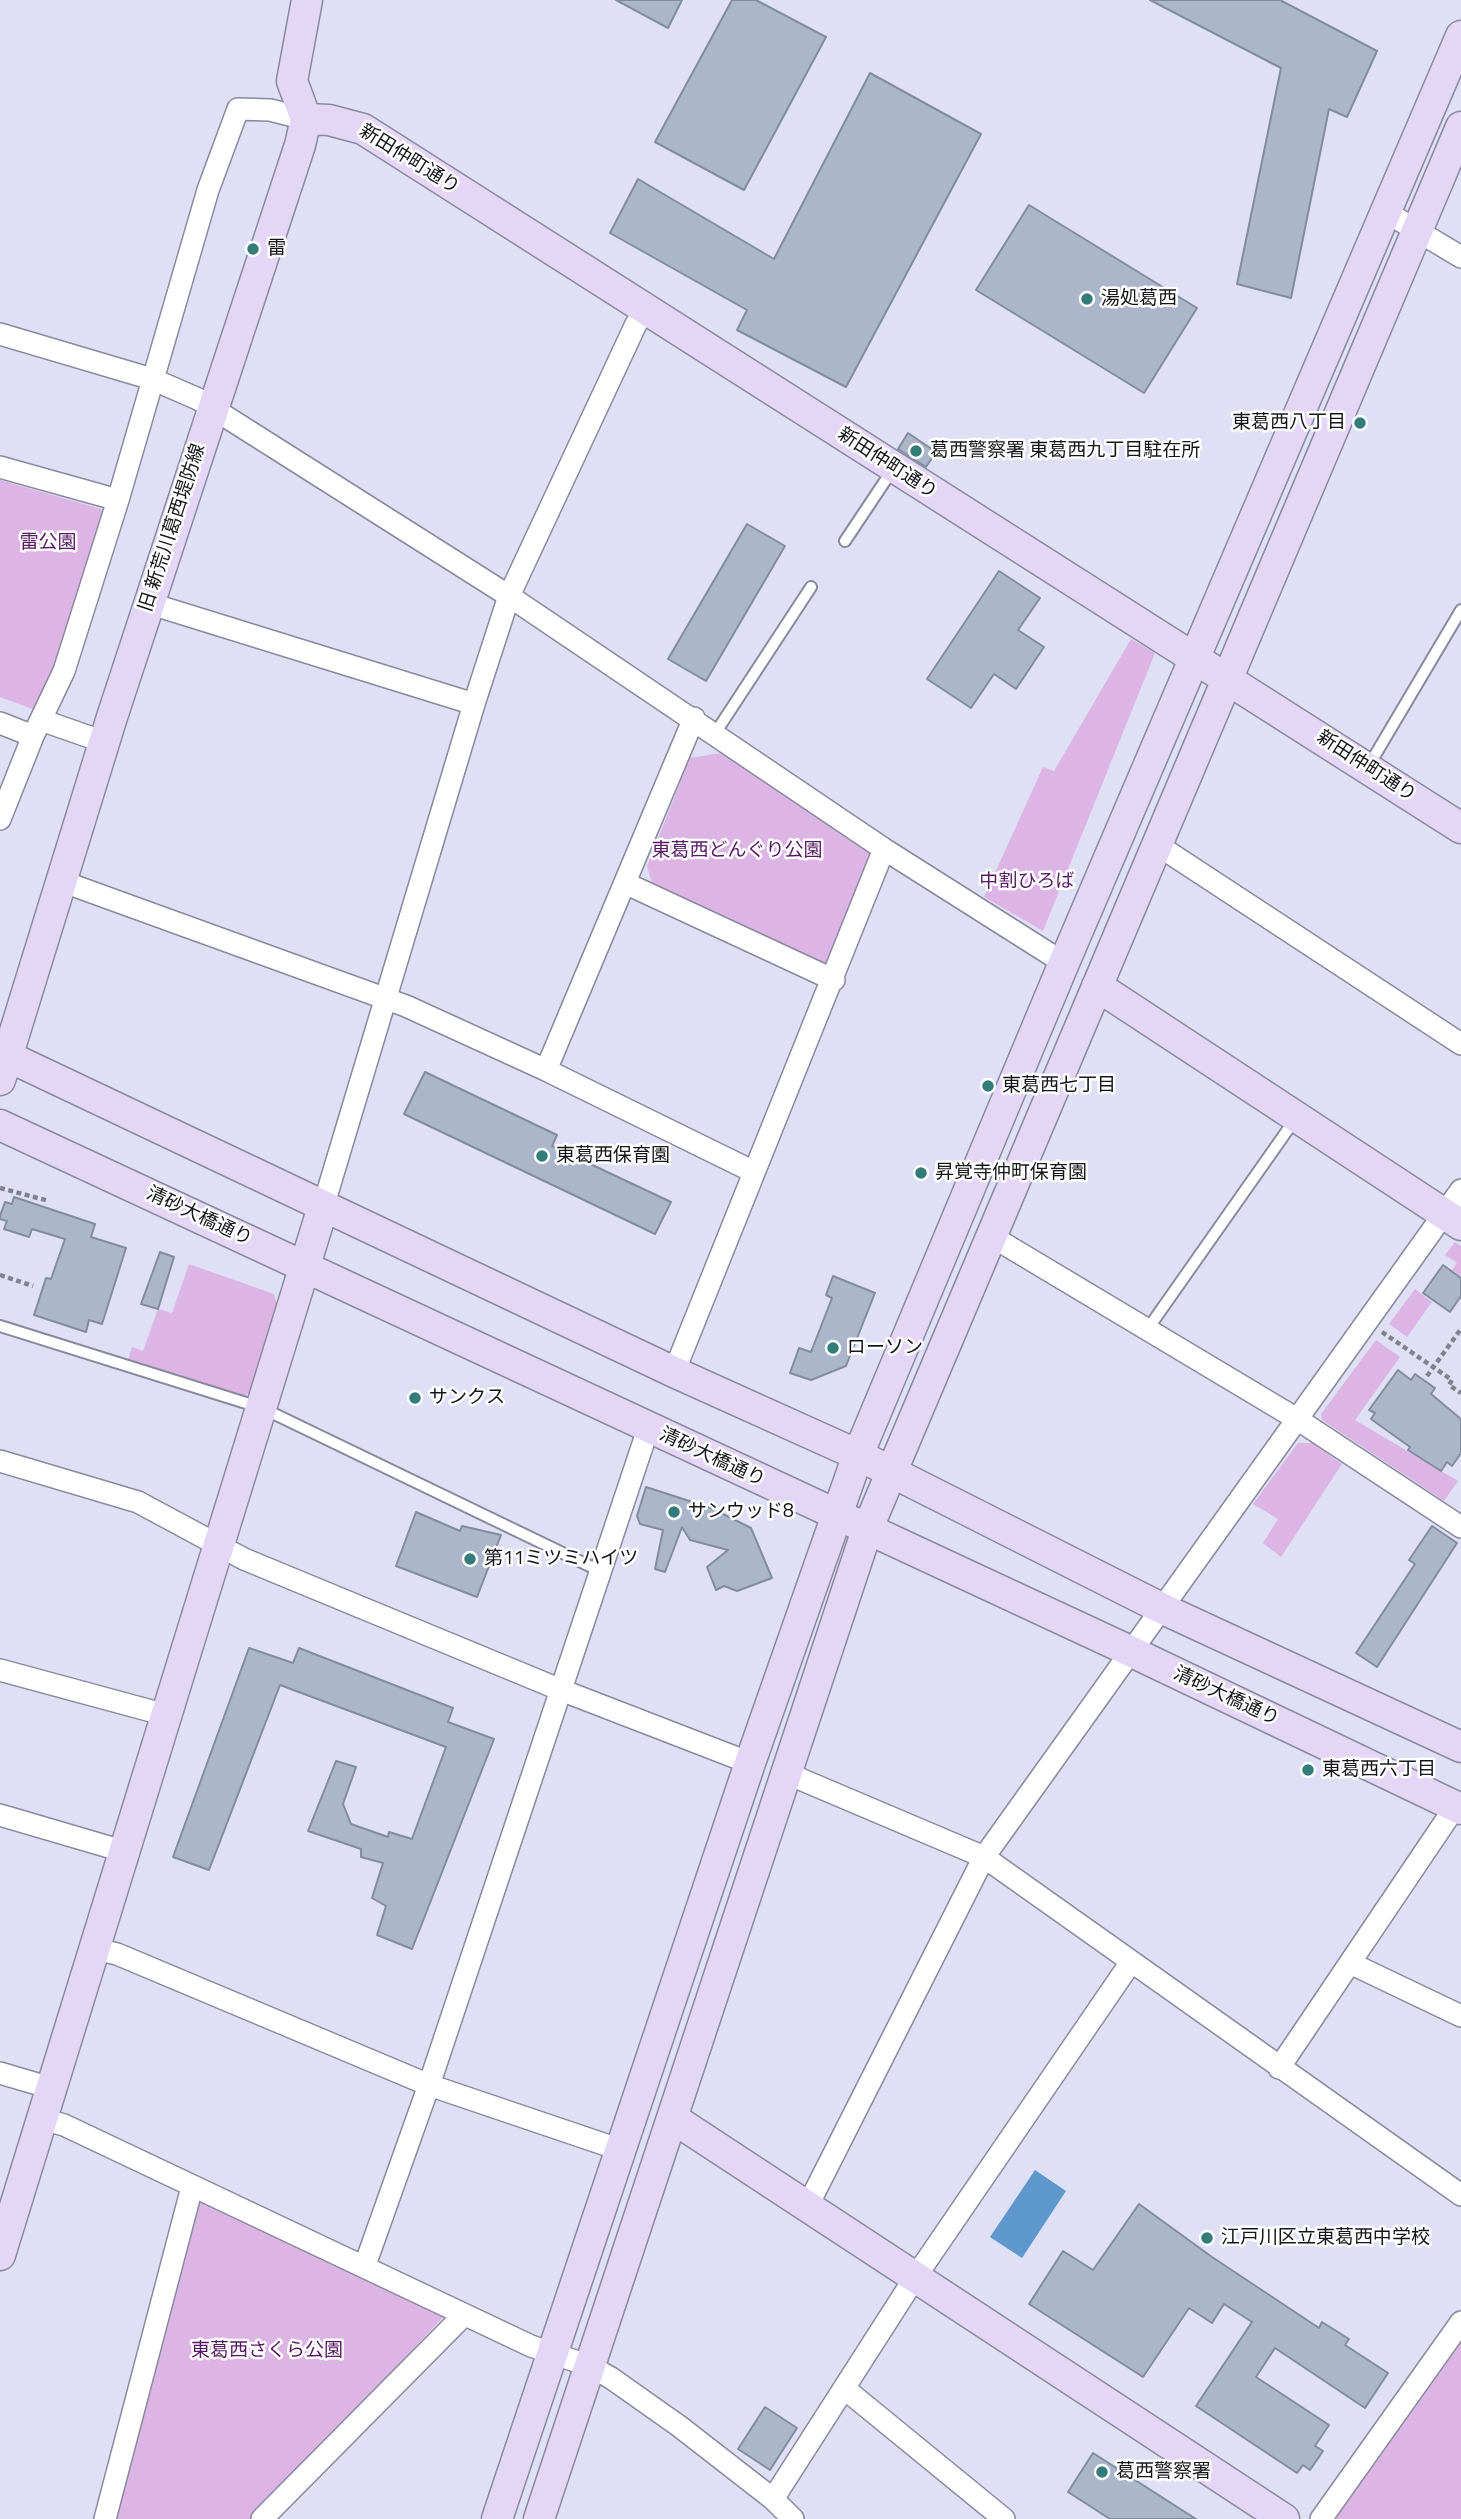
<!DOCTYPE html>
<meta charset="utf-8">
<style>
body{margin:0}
canvas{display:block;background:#dfe0f6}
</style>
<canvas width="1461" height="2519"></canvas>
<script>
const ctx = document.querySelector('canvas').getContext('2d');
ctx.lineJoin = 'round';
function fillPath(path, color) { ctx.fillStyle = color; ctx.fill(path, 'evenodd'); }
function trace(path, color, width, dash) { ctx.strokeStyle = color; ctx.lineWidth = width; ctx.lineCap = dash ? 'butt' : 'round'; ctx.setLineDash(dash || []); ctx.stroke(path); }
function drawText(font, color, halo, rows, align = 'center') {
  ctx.font = font + ' "Titillium Web","Noto Sans JP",sans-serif'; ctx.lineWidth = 5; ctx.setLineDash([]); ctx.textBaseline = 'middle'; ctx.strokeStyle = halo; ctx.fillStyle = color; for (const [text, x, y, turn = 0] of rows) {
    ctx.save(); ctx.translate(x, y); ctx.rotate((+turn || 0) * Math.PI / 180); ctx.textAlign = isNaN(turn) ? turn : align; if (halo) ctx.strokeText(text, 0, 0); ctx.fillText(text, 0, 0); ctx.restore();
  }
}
const green = new Path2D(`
 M0 480 101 509 106 516 40 712 0 697Z
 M1131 639 1155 653 1043 931 984 897 1043 767 1054 771Z
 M721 753 873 856 827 965 813 966 654 892 647 866 690 758Z
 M1455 1242 1461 1246V1276L1452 1270 1457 1263 1445 1255Z
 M189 1264 274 1294 278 1308 253 1391 244 1396 128 1360 132 1347 143 1351 158 1309 172 1313Z
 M1415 1289 1432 1302 1407 1337 1389 1324Z
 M1376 1340 1400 1357 1355 1420 1458 1481 1444 1501 1322 1420 1321 1414Z
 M1298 1443H1312L1342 1464 1281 1557 1263 1543 1278 1519 1253 1504Z
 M196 2200 446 2314 255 2519H112Z
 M1461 2340V2519H1331Z`);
const water = new Path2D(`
 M1035 2170 1066 2191 1022 2258 990 2237Z`);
const building = new Path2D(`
 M616 0H682L668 28Z
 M732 0H756L826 37 744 190 655 142Z
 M1150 0H1280L1377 51 1347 117 1329 109 1291 298 1237 284 1281 68Z
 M870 73 981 134 846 387 737 330 747 310 610 233 638 179 774 259Z
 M1029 205 1197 308 1144 393 976 290Z
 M908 433 936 452 926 467 898 449Z
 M747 524 785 546 706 681 668 659Z
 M999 571 1040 598 1018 630 1044 647 1016 689 994 674 971 708 927 679Z
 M425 1072 557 1135 552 1146 671 1202 655 1234 404 1114Z
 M14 1197 95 1224 91 1237 126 1248 102 1324 89 1320 86 1332 34 1315 46 1278 51 1279 65 1239 32 1229 29 1237 4 1229 7 1221 0 1219V1216L5 1202 12 1204Z
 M160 1252 174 1257 158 1309 141 1304Z
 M1443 1265 1461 1278V1296L1450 1312 1423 1293Z
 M833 1276 875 1293 846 1366 811 1380 790 1373 799 1348 811 1352 832 1298 826 1295Z
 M1398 1370 1411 1380 1415 1374 1435 1388 1431 1394 1461 1419V1453L1452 1466 1447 1462 1441 1471 1408 1450 1410 1447 1371 1419 1375 1413 1369 1410Z
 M646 1487 711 1508 751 1528 772 1578 737 1591 724 1586 716 1590 707 1567 728 1550 690 1540 682 1527 665 1572 655 1569 663 1530 640 1524 637 1516Z
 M416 1512 460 1531 462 1526 501 1535 477 1597 396 1566Z
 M1432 1526 1457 1543 1377 1667 1356 1653 1415 1564 1409 1560Z
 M249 1648 293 1663 299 1648 453 1708 448 1722 494 1739 412 1949 377 1935 386 1906 372 1898 383 1863 361 1857V1849L308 1831 336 1761 356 1767 343 1804 351 1824 388 1837 389 1832 412 1839 446 1747 280 1685 209 1870 173 1857Z
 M1139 2204 1212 2257 1319 2328 1322 2322 1349 2339 1345 2345 1388 2373 1365 2408 1275 2348 1256 2377 1329 2425 1315 2446 1323 2451 1310 2470 1303 2465 1297 2473 1196 2406 1252 2322 1224 2304 1212 2323 1189 2308 1143 2377 1029 2304 1063 2251 1093 2270Z
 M765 2407 797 2428 770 2470 738 2449Z
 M1093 2453 1196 2519H1110L1068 2492Z`);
const path = new Path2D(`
 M0 1188 49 1201
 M0 1275 33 1286
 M1382 1332 1452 1380 1449 1385 1461 1393
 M1427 1376 1461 1329`);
const lane = new Path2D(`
 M845 541 893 469
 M716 732 811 587
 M1368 767 1461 610
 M0 1326 262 1408 600 1571
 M1147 1330 1296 1118`);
const street = new Path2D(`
 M1386 212 1461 257
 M0 334 152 379 198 399 509 596 884 849 1064 963
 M0 467 118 500
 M148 603 474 704
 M41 720 104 742
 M0 723 33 736
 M0 819 33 736 64 671 118 500 208 190 238 109 270 110 306 119
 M1156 844 1461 1044
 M61 881 406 1006 546 1070 754 1172
 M625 883 834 980
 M546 1070 694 718
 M323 1207 474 704 509 596 636 324 645 311
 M991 1236 1297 1419 1461 1527
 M674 1372 884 849
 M0 1461 138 1502 244 1559 561 1690 750 1763
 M0 1670 166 1715
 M786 1773 984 1857 1461 2195
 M0 1815 126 1852
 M95 1949 117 1954 429 2085 621 2150
 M1350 1963 1461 2016
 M1279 2068 1455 1807
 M0 2073 51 2088
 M42 2119 64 2125 531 2346 590 2366 611 2378 679 2426 773 2499 793 2519
 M807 2207 984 1857 1461 1190
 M365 2265 429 2085 648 1429
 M845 2389 1004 2519
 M773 2499 914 2279 1131 1962
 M105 2519 192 2187
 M262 2519 464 2315
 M1321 2519 1461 2322`);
const secondary = new Path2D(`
 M306 119 329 120 363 129 1461 828
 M1097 986 1461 1225
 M7 1056 674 1372 858 1455 1161 1608 1461 1747
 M0 1080 112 717 300 145 306 119 292 81 307 0
 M0 1125 1130 1651 1461 1809
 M674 2119 1284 2519
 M0 2255 323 1207
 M497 2519 750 1763 858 1455 1064 963 1461 36
 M539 2519 867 1530 1461 127`);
const markers = [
 [253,249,7,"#347c7a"],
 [1087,299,7,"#347c7a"],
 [1360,423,7,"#347c7a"],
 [916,451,7,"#347c7a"],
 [988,1086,7,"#347c7a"],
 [542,1156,7,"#347c7a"],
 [921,1173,7,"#347c7a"],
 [833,1348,7,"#347c7a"],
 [415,1398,7,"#347c7a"],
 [674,1512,7,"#347c7a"],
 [470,1559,7,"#347c7a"],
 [1308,1770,7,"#347c7a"],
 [1207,2238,7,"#347c7a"],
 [1102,2472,7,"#347c7a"]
];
const streetNames = [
 ["新田仲町通り",409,160,32],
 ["新田仲町通り",887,464,33],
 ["旧 新荒川葛西堤防線",173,528,-72],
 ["新田仲町通り",1366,767,33],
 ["清砂大橋通り",199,1217,25],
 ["清砂大橋通り",712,1458,25],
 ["清砂大橋通り",1226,1697,25]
];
const poiNames = [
 ["雷",267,249],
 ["湯処葛西",1101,299],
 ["東葛西八丁目",1346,423,"right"],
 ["葛西警察署 東葛西九丁目駐在所",930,451],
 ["東葛西七丁目",1002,1086],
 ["東葛西保育園",556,1156],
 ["昇覚寺仲町保育園",935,1173],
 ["ローソン",847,1348],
 ["サンクス",429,1398],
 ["サンウッド8",688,1512],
 ["第11ミツミハイツ",484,1559],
 ["東葛西六丁目",1322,1770],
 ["江戸川区立東葛西中学校",1221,2238],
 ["葛西警察署",1116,2472]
];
const parkNames = [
 ["雷公園",48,543],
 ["東葛西どんぐり公園",737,851],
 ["中割ひろば",1027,882],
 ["東葛西さくら公園",267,2351]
];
fillPath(green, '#dcb5e4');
fillPath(water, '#5d97cb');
fillPath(building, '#acb6ca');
trace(building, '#838c9f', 2);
trace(lane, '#89899e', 14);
trace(street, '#89899e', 24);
trace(secondary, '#89899e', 33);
trace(path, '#818190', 4.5, [5, 3.5]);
trace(lane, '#fff', 10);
trace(street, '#fff', 21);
trace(secondary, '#e4d6f7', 30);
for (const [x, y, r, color] of markers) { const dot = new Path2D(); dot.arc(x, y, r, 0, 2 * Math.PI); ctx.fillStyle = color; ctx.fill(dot); trace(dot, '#fff', 2.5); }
drawText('19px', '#15151c', '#fff', streetNames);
drawText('19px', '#15151c', '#fff', poiNames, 'left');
drawText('19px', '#551a61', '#fff', parkNames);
</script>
